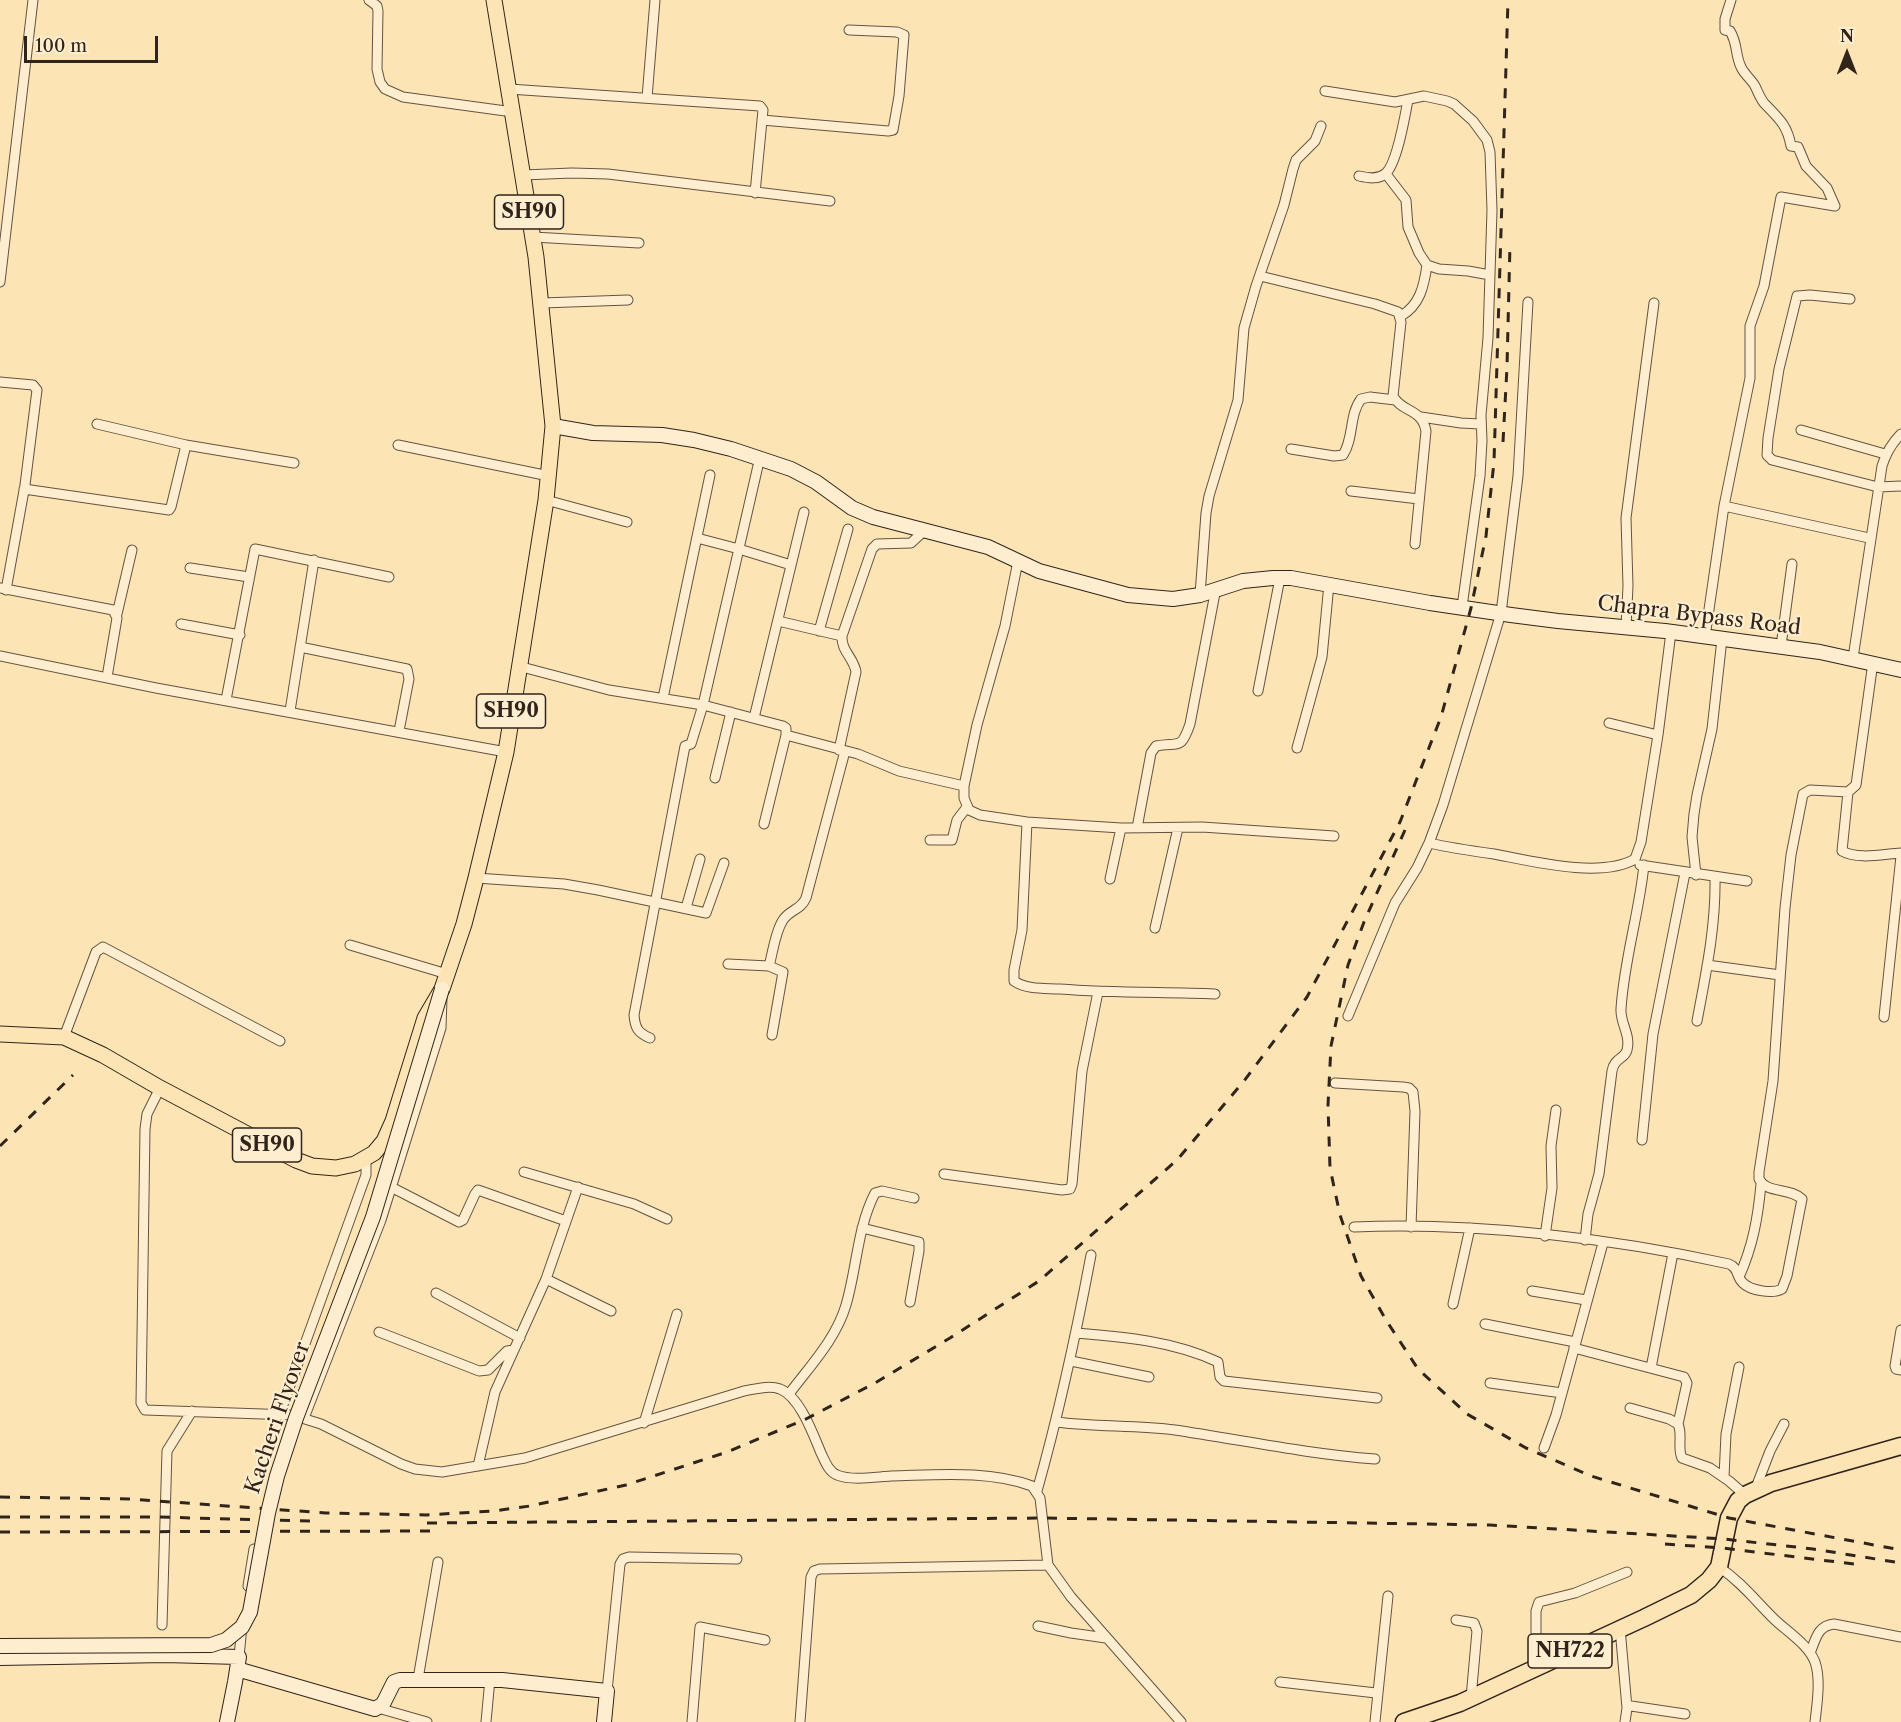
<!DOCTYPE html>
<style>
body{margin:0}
#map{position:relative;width:1901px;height:1722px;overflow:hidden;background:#fde4b5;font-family:"Libre Caslon Text",serif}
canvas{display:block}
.north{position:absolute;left:1817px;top:24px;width:60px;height:60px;-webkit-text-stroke:4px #feedcf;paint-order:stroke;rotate:0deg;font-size:16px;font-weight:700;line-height:24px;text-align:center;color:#30241b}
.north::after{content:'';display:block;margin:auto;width:21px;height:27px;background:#30241b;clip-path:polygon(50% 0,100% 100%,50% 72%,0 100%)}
.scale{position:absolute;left:24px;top:36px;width:134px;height:27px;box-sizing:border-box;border:3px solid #30241b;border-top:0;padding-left:8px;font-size:18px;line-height:21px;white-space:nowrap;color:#30241b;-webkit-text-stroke:4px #feedcf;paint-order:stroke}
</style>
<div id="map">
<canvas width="1901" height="1722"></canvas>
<div class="north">N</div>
<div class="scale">100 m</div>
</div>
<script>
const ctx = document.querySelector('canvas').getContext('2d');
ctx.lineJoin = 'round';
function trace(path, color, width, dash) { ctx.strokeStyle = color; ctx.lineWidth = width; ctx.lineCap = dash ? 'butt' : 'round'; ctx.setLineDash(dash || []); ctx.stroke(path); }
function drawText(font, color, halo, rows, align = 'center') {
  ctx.font = font + ' "Libre Caslon Text",serif'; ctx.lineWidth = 4.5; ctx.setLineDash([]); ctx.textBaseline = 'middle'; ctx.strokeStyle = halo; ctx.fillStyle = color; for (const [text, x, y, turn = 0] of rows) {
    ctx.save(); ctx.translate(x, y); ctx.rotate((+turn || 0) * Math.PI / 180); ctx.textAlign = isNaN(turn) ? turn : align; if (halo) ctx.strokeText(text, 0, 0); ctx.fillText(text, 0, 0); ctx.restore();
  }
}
const street = new Path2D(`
 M369 0 377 6 378 11 377 69 380 82 385 89 403 97 513 112
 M509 89 760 106 763 110 755 193
 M1325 91 1395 102 1424 96 1447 101 1454 104 1473 121 1487 140 1490 152 1492 210 1488 338 1481 415 1482 441 1480 476 1462 607
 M647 98 655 0
 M762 120 888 131 893 130 899 96 904 35 897 32 849 30
 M1386 174 1406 200 1408 227 1419 253 1427 265 1439 269 1468 271 1490 275
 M523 175 572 173 608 174 830 201
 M1359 176C1368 178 1379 180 1386 173 1397 163 1405 116 1408 100
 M533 237 639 243
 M1260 276 1375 304 1398 312 1401 322 1393 396C1402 413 1422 408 1426 431L1415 544
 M0 282 33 0
 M1850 299 1810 295 1797 296 1779 369 1768 438 1767 455 1772 460 1878 487 1901 486
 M542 303 628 300
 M1401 316C1420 305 1424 286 1427 265
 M0 382 33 385 37 390 25 485 6 590
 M1421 417 1461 423 1480 424
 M97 424 186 445 294 463
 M1801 430 1885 454
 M398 445 549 476
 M1291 449 1334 456 1343 455C1354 438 1349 415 1361 399L1370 397 1395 400
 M24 489 169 510 171 507 186 445
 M1351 491 1419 499
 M546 500 627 522
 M1724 506 1869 538
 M697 538 739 549 791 565
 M1018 561 1005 626 977 725 964 786V798L969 810 980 815 1027 822 1121 828 1202 827 1334 836
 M190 568 249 577
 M0 588 113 610 117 618 107 677
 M1200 595 1206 513 1209 496 1238 400 1244 328 1256 286 1284 205 1293 169 1296 160 1315 141 1321 126
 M117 614 132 550
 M778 621 842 636
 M181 624 240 635
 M1626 627 1628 586 1626 518 1654 303
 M819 631 848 529
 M1705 637 1724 506 1750 378V326L1764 286 1781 197 1835 206 1827 188 1806 166 1798 147 1791 146C1787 124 1778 118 1764 103 1760 98 1758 92 1755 86 1751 79 1744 74 1741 67 1735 55 1738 44 1730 31L1725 30V19L1731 0
 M1781 646 1792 564
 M300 647 407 669 409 679 399 731
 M0 656 156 688 506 752
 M1853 658 1882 466C1886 453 1891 444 1901 434
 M518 666 609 690 703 705 783 726 786 728V735L764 824
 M1258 691 1280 578
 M663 698 710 475
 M226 700 255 549 389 577
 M290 711 314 560
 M754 718 804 512
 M1609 723 1658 735
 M786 735 858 754 899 771 964 786
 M1297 748 1322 657 1329 584
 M839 750 856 672C854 658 841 651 842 636L872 549 877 544 911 543 925 530
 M715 778 731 712
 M1848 792 1842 851C1858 860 1883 854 1901 853
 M1027 822 1022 930 1014 970V981C1027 990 1046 988 1060 989 1112 993 1163 992 1215 994
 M1137 828 1151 753 1156 746C1180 742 1181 750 1190 724L1216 588
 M930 840H952L957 820 967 807
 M1429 843C1451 848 1472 851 1494 854 1531 861 1601 879 1635 859L1641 842 1658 735 1671 632
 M1640 865 1747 881
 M1696 875 1692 837 1694 814 1697 795 1712 729 1722 639
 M476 878 564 884 598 890 706 913 724 863
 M1110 879 1121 828
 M686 908 700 859
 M1155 928 1178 828
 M350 945 447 974
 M728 964 769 966 783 972 772 1035
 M1707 965 1780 975
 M769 966C773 952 775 932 783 920 789 910 801 910 806 898L845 751
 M1348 1016 1395 903 1417 868 1429 843 1443 805 1501 613 1518 476 1528 302
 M1884 1017 1901 856
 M1697 1021C1706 973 1716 926 1715 877
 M64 1037 96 952 103 947 280 1041
 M650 1038C638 1033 635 1028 634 1015L685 746 691 744 703 705 760 457
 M1335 1083 1403 1087 1409 1088 1413 1092 1415 1111 1411 1227
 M160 1088 147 1114 145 1129 141 1403 145 1410 292 1415 321 1424 401 1464 415 1469 442 1472 525 1458 744 1391C756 1389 769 1385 780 1389 800 1397 813 1434 821 1453 825 1461 828 1471 837 1475 852 1481 875 1477 891 1476 937 1475 988 1470 1032 1486L1040 1498 1048 1565 1071 1597 1181 1722
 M1642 1140 1653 1034 1685 873
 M524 1172 634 1204 667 1219
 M944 1174 1062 1190 1070 1189 1072 1184 1082 1071 1098 992
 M391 1187 459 1222 463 1220 475 1194 478 1190 566 1221
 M1354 1227C1475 1222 1611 1238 1729 1264 1739 1268 1736 1277 1743 1283 1751 1291 1773 1294 1782 1289L1787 1276 1802 1199C1789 1187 1767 1194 1759 1179V1172L1773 1081 1785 908 1791 855 1803 794 1810 790 1848 792 1856 785 1873 662
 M862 1228 919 1242V1251L910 1302
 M1545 1236 1552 1188 1551 1146 1556 1110
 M1585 1240 1588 1214 1599 1174 1612 1071C1614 1058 1625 1059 1627 1050 1631 1035 1620 1023 1621 1009 1624 960 1639 914 1644 865
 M1739 1277C1753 1246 1758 1217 1761 1184
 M546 1279 611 1311
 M1532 1291 1586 1300
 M436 1293 520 1338
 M1453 1304 1470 1228
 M1485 1324 1575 1342
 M1901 1330 1895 1366 1896 1369 1901 1370
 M379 1332 479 1371 488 1370 507 1351 514 1350
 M1076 1333C1125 1337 1173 1341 1218 1362L1220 1377 1224 1381 1377 1398
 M1574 1348 1684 1377 1687 1383 1678 1424
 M1071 1361 1149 1377
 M1651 1368 1673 1253
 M1490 1383 1562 1393
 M789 1394C810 1366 836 1339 846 1305 857 1268 857 1228 875 1193L882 1191 914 1198
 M1630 1408 1669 1419 1678 1424C1683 1435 1677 1448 1682 1458L1710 1468 1729 1481 1745 1495
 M280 1413 366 1175V1159
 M304 1418 381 1220 441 1028 442 998
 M1056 1422C1096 1427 1136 1425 1175 1430 1242 1440 1308 1454 1375 1459
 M644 1423 677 1314
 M1544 1448 1556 1415 1603 1243
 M478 1466 495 1392 546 1279 578 1187
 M1724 1477 1726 1434 1739 1367
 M1755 1490 1770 1451 1784 1424
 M1037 1491C1059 1413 1076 1335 1091 1255
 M1719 1567C1740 1581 1755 1600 1773 1618 1786 1631 1808 1644 1815 1662 1821 1679 1817 1704 1815 1722
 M248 1586 254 1549
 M1456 1620 1474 1623 1477 1631 1471 1698
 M162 1625 167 1451 192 1411
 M1038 1626 1071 1633 1106 1638
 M1620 1628 1627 1708
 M1810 1653C1816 1639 1817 1626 1834 1624L1901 1637
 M239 1657 242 1626
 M1536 1667V1611L1539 1602 1575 1593 1627 1572
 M418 1679 438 1562
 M1280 1682 1376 1693
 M607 1691 620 1564 623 1559 629 1557 737 1559
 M378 1708 427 1722
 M486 1722 490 1679
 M692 1722 700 1627 765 1640
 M800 1722 811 1577 814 1571 820 1569 1048 1565
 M1375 1722 1388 1596
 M1625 1722 1627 1708 1631 1706 1685 1714`);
const secondary = new Path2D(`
 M553 426 593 433 662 435 694 440 731 449 791 469 816 482 852 508 873 517 988 547 1039 571 1128 595 1173 599 1200 595 1243 581 1273 578H1291L1430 603 1511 615 1558 621 1665 631 1820 652 1901 670
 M0 1658 165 1655 239 1657 235 1682 227 1722
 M237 1669 375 1709 383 1704 394 1682 400 1680H502L607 1691 604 1722`);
const primary = new Path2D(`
 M0 1034 64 1037 103 1055 160 1088 296 1160 312 1166 336 1168 355 1164 374 1153 384 1141 393 1121 425 1018 442 989 464 924 476 878 506 752 546 500 553 426 536 257 494 0`);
const highway = new Path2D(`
 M1404 1722 1460 1703 1644 1618 1691 1595 1709 1580 1719 1567 1729 1518 1738 1501 1745 1495 1771 1483 1901 1446`);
const rail = new Path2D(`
 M1503 442 1507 367 1510 244
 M1405 830 1364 922 1348 965 1331 1046 1328 1105 1330 1168 1340 1215 1361 1276 1386 1320 1418 1369 1467 1414 1526 1448 1591 1476 1729 1518 1901 1550
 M0 1146 73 1075
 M0 1497 129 1499 326 1513 426 1515 493 1511 530 1506 626 1485 727 1452 806 1419 875 1383 950 1338 1039 1281 1177 1160 1244 1081 1307 997 1400 822 1441 717 1471 608 1486 536 1494 462 1508 0
 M0 1517H156L310 1521
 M427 1523 1043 1518 1490 1525 1724 1539 1813 1549 1901 1563
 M0 1532 439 1531
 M1665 1544 1722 1548 1862 1565`);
const secondaryBridge = new Path2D(`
 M0 1646 211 1645 226 1640 242 1627 250 1612 268 1513 277 1476 296 1418 373 1217 442 989`);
const shields = [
 [529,212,69],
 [511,711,69],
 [267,1145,69],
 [1570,1651,84]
];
const shieldNames = [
 ["SH90",529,212],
 ["SH90",511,711],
 ["SH90",267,1145],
 ["NH722",1570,1651]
];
const streetNames = [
 ["Chapra Bypass Road",1699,616,7],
 ["Kacheri Flyover",278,1418,-71]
];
trace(street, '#635442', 11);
trace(secondary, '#30241b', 16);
trace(primary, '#30241b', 17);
trace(highway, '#30241b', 19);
trace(street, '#feedcf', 9);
trace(secondary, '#feedcf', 14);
trace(primary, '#fde4b5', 15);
trace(highway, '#fde4b5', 16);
trace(rail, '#30241b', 3, [10, 10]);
trace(secondaryBridge, '#30241b', 16, []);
trace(secondaryBridge, '#feedcf', 14);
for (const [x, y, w] of shields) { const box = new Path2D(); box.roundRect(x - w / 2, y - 17, w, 34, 4.5); ctx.fillStyle = '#feedcf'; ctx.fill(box); trace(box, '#30241b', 1.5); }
drawText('bold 20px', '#30241b', null, shieldNames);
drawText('21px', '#30241b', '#feedcf', streetNames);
</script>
